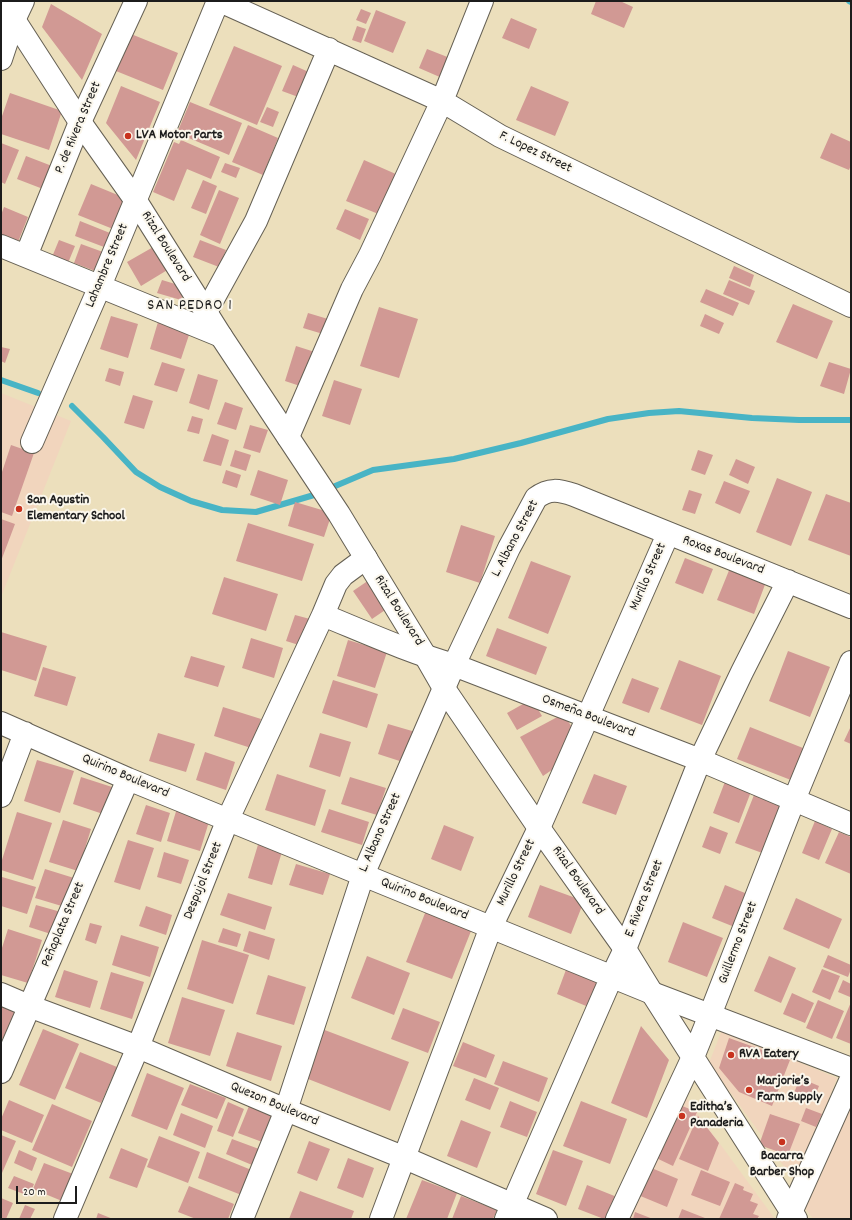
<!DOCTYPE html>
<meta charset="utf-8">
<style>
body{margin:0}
#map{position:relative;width:852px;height:1220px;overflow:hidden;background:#ecdfbc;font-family:Dekko,sans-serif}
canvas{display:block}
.frame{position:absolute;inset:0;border:2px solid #1c1c1c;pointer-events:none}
.scale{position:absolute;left:16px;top:1186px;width:61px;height:18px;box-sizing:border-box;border:2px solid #1c1c1c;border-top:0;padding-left:5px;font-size:12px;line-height:14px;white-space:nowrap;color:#1c1c1c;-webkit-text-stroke:3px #fbf7ec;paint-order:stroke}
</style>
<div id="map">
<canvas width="852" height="1220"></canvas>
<div class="frame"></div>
<div class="scale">20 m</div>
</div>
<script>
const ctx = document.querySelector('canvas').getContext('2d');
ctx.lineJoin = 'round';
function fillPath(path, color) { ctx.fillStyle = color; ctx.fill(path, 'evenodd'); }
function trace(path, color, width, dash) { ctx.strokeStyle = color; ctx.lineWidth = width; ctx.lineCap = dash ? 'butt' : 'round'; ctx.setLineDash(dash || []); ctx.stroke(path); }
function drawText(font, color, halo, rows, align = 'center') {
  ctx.font = font + ' Dekko,sans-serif'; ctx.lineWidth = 4; ctx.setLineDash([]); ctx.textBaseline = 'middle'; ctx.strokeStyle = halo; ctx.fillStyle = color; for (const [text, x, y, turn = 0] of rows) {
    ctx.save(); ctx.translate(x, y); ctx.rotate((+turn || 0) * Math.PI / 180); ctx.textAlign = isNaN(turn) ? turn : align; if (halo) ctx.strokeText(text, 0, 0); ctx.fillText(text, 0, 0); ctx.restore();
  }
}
const built = new Path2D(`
 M1 393 71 421 1 597Z
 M722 1030 837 1078 796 1183 709 1063Z
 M682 1092 775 1219H624Z
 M851 1103V1219H813L803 1205Z`);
const stream = new Path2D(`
 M849 1 851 2
 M1 380 38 393
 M72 406 103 437 136 472 160 487 191 501 222 510 256 512 314 495 373 470 454 459 521 443 608 419 649 413 679 411 752 418 799 420H851`);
const building = new Path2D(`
 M596 1H620L633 7 624 28 591 14Z
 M51 4 102 34 82 80 42 27Z
 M361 9 371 13 366 24 356 20Z
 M376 10 406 22 393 53 364 41Z
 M511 18 537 29 529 49 502 38Z
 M357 26 366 29 361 43 352 40Z
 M131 34 178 53 163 90 116 71Z
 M234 46 282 66 257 125 209 105Z
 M427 49 450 58 442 78 419 68Z
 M293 65 311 73 301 98 282 91Z
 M121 86 160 102 136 160 106 123Z
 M531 86 569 102 555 136 516 120Z
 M10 93 62 111 49 150 1 134V119Z
 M190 102 242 123 229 155 177 133Z
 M267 107 279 112 273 127 260 122Z
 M248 125 278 138 263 175 232 162Z
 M831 133 851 142V165L849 170 820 158Z
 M181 140 220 157 211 179 187 169 174 201 153 192 174 142 179 144Z
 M1 143 19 150 5 184 1 182Z
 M26 156 52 166 43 189 17 179Z
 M364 160 398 175 381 215 346 201Z
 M225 163 240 168 236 178 221 172Z
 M203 180 217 186 206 214 191 208Z
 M91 184 130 200 118 231 78 215Z
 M219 190 239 198 220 244 200 235Z
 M4 207 28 217 18 242 1 236V215Z
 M345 209 369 219 360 240 336 229Z
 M80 221 110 233 104 247 75 236Z
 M59 240 75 246 68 263 52 257Z
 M200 240 226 250 219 267 193 257Z
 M81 244 103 252 95 271 74 263Z
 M155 246 169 269 141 286 127 262Z
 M734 266 754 275 750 287 729 278Z
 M162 280 185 287 181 300 157 293Z
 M729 280 755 291 749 305 723 294Z
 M706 289 739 303 733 316 700 302Z
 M793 304 833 321 817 359 776 342Z
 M379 307 418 319 399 378 360 366Z
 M308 313 328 319 323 334 303 328Z
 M705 314 724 323 719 334 700 326Z
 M111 316 138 324 128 358 100 349Z
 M158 322 190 332 181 359 150 349Z
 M296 346 318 353 306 388 285 381Z
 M1 347 10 349 5 363 1 361Z
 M162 362 185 369 177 392 154 385Z
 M829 362 851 369 844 394 820 386Z
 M109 368 124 372 120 386 105 381Z
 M198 374 218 380 209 410 189 403Z
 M334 380 362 389 350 425 322 416Z
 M133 395 153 401 144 429 124 423Z
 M225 402 243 408 236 430 217 424Z
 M192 416 203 419 199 434 187 431Z
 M250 425 268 430 260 453 243 448Z
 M212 434 229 440 221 466 203 461Z
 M11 445 34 453 12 516 1 512V475Z
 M235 450 251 455 246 471 230 466Z
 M698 450 713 455 705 475 691 470Z
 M736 459 755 467 748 484 729 475Z
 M226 470 241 475 237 488 222 483Z
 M258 470 288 480 280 505 250 495Z
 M777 478 812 492 791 546 756 532Z
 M724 481 750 491 740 514 715 503Z
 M689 490 702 494 695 514 682 510Z
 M826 494 851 503V556L808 540Z
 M295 502 332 513 324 537 288 526Z
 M1 519 15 524 1 561Z
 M248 523 314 544 302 581 236 561Z
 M461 525 495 536 480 583 446 572Z
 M685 558 713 569 703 594 675 583Z
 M531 561 571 576 548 634 508 618Z
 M730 568 766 582 754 614 717 600Z
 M224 577 278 594 266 631 212 614Z
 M372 578 391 606 372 619 353 591Z
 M295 615 310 619 302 646 286 641Z
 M497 628 547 647 536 675 486 656Z
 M1 632 47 646 36 681 1 670Z
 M251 638 283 648 274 678 242 668Z
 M348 640 387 652 375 688 337 676Z
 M788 651 830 667 810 717 769 701Z
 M191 656 225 666 218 687 184 677Z
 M679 660 721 676 702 725 660 709Z
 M43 667 76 677 67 706 34 696Z
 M632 678 659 688 649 713 622 703Z
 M333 680 378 694 367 728 322 713Z
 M532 699 542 716 517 730 507 713Z
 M223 707 261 719 251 748 214 736Z
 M563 714 574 730 565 761 543 776 520 737Z
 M388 724 419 733 409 764 378 754Z
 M851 726V744L844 741Z
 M750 727 808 750 796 782 737 759Z
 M158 733 195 744 186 772 149 761Z
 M320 733 351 742 340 777 309 767Z
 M205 752 235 762 226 790 196 780Z
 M37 760 74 771 60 813 24 801Z
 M277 774 326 790 315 826 265 810Z
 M594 774 627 786 616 815 582 803Z
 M81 777 112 787 103 814 73 804Z
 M350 777 386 788 377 815 341 804Z
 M726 779 752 789 739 823 713 813Z
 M754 795 784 807 765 854 735 843Z
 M146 805 170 813 161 842 136 834Z
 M178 805 211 815 200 851 167 841Z
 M329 809 369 822 362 845 321 832Z
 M17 812 52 823 33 880 1 870V863Z
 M63 820 91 829 78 871 49 862Z
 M815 821 832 829 819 860 802 853Z
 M444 825 474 837 461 871 431 859Z
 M710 826 728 833 720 854 702 847Z
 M839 832 851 837V874L825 863Z
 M260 838 284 845 272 885 248 878Z
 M128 840 154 848 140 890 114 882Z
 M164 852 189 860 181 884 157 877Z
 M296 864 330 874 323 895 289 885Z
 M45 869 74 878 65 907 35 898Z
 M2 877 36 887 27 914 1 906Z
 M540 885 584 901 571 934 528 917Z
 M725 885 750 895 737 928 712 918Z
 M228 893 272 907 265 930 220 915Z
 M796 898 842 919 829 949 783 929Z
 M36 905 61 912 54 935 29 927Z
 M146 906 172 915 166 935 139 926Z
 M427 908 473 926 452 979 406 962Z
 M683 922 723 938 707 977 668 962Z
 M90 923 102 926 96 944 85 940Z
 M223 928 241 934 237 947 218 942Z
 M8 929 42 940 28 983 1 975V951Z
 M249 931 275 939 269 960 243 951Z
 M121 935 159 947 150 977 112 965Z
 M202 940 249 955 233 1004 187 989Z
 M828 955 851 965V969L848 977 823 967Z
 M367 956 410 973 394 1015 351 998Z
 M769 956 796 968 781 1003 754 991Z
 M567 967 602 981 591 1008 557 994Z
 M822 969 840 976 830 1000 812 992Z
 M64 970 98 981 90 1008 55 997Z
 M111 972 144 982 132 1019 100 1009Z
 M268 975 306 987 294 1025 256 1014Z
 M843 980 851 984 850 997 838 992Z
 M792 993 814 1003 805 1023 783 1014Z
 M182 997 225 1010 210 1056 168 1043Z
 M818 1000 844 1011 832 1039 806 1028Z
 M851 1002V1044L836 1038Z
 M1 1006 18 1013 6 1040 1 1038Z
 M403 1008 440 1022 428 1053 391 1039Z
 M641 1026 669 1060 647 1118 611 1103Z
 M43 1029 79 1044 55 1100 19 1085Z
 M322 1029 409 1062 390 1111 303 1077Z
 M237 1032 282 1046 271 1081 226 1066Z
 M729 1038 790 1060 772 1106 739 1092 719 1068Z
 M463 1042 495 1055 486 1078 453 1066Z
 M80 1052 117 1067 101 1103 65 1088Z
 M503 1061 548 1078 539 1102 494 1084Z
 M147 1073 184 1088 167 1130 131 1116Z
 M474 1078 499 1088 490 1110 465 1100Z
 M800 1078 819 1086 813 1101 794 1093Z
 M190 1084 226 1098 217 1119 181 1105Z
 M9 1100 44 1115 32 1143 1 1130V1119Z
 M510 1101 537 1112 527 1137 500 1127Z
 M581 1101 627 1119 610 1164 563 1146Z
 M228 1102 244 1109 233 1137 217 1131Z
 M675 1103 697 1112 673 1166 652 1156Z
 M52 1104 92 1121 72 1167 32 1150Z
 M249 1106 275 1116 265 1143 238 1133Z
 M806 1108 822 1114 816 1127 801 1121Z
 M181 1113 213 1126 205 1148 173 1135Z
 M770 1114 800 1124 788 1155 759 1145Z
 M698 1116 719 1143 708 1171 679 1159Z
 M461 1120 491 1132 477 1168 447 1156Z
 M1 1135 16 1141 2 1173 1 1172Z
 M159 1136 200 1152 188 1183 147 1167Z
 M232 1139 259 1149 252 1165 226 1154Z
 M309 1141 330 1149 317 1181 297 1173Z
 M121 1148 148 1159 137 1188 109 1178Z
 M19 1150 37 1158 32 1171 14 1163Z
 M553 1150 583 1161 566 1206 536 1194Z
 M207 1152 254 1171 244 1196 198 1178Z
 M348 1158 374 1168 363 1198 337 1188Z
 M44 1163 73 1174 62 1201 33 1189Z
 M649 1167 678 1179 667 1207 638 1195Z
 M701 1170 730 1182 720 1206 691 1195Z
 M14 1176 34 1184 29 1196 8 1188Z
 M422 1180 457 1193 447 1219H406Z
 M735 1183 744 1187 743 1190 753 1194 750 1201 758 1204 753 1214 759 1216 757 1219H719Z
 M587 1185 617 1197 609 1219H604L578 1209Z
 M189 1186 234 1204 228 1219H196L178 1212Z
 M300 1191 354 1211 351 1219H289Z
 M461 1196 497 1210 493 1219H452Z
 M1 1198 13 1203 6 1219H1Z
 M25 1205 35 1209 30 1219H19Z
 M682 1209 705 1218 704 1219H678Z
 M635 1212 653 1219H633Z
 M98 1213 113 1219H96Z`);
const street = new Path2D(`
 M220 1 442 101 500 136 851 306
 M1 59 14 20 23 1
 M1 246 221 336
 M26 256 80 122 136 1
 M206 312 256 221 329 49
 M288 437 352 289 370 255 442 101 482 1
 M32 442 100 286 218 1
 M323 615C367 633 409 652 454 665L700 760 851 824
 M1 723 128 779 652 993 851 1069
 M1 796 25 733
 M1 1072 128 779
 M65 1219 138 1047 228 819 323 615 336 584 343 575 366 558
 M242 1219 286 1110 363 875 454 665 509 548 536 498C549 488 559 490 574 495L851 607
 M381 1219 491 927 539 828 668 534
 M506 1219 612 976 625 949 700 760 742 672 788 581
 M788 1219 851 1079`);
const secondary = new Path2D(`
 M2 1 80 122 136 201 221 336 339 514 426 657 445 690 539 828 625 949 652 993 796 1219
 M1 994 29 1006 138 1047 286 1110 405 1158 546 1219
 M617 1219 693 1057 710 1015 794 800 851 662`);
const markers = [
 [128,136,4,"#c8321e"],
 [19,509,4,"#c8321e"],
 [731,1055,4,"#c8321e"],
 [749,1090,4,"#c8321e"],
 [682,1116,4,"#c8321e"],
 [782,1142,4,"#c8321e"]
];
const streetNames = [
 ["P. de Rivera Street",79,128,-67],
 ["F. Lopez Street",535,153,26],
 ["Rizal Boulevard",165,247,58],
 ["Lahambre Street",108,266,-67],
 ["L. Albano Street",516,539,-62],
 ["Roxas Boulevard",723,556,21],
 ["Murillo Street",649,577,-66],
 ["Rizal Boulevard",398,611,58],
 ["Osmeña Boulevard",588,717,21],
 ["Quirino Boulevard",125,777,23],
 ["L. Albano Street",381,833,-66],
 ["Murillo Street",517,873,-64],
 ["Despujol Street",204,881,-68],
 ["Rizal Boulevard",577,881,55],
 ["E. Rivera Street",645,899,-68],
 ["Quirino Boulevard",424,900,22],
 ["Peñaplata Street",64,925,-67],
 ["Guillermo Street",739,943,-69],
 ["Quezon Boulevard",274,1105,23]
];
const poiNames = [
 ["LVA Motor Parts",136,136],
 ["San Agustin",27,501],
 ["Elementary School",27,517],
 ["RVA Eatery",739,1055],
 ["Marjorie’s",757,1082],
 ["Farm Supply",757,1098],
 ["Editha’s",690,1108],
 ["Panaderia",690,1124],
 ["Bacarra",782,1157,"center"],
 ["Barber Shop",782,1173,"center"]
];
const quarterNames = [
 ["SAN PEDRO 1",190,307]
];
fillPath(built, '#f1d5bd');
trace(stream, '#48b4c5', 6);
fillPath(building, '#d19994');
trace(street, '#656054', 24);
trace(secondary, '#656054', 24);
trace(street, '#fff', 22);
trace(secondary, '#fff', 22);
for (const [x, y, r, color] of markers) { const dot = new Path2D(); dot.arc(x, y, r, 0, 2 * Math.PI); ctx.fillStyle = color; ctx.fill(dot); trace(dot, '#fbf7ec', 1.5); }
drawText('14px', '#1c1c1c', '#fbf7ec', streetNames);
drawText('bold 14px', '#1c1c1c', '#fbf7ec', poiNames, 'left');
ctx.letterSpacing = '1px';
drawText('16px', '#1c1c1c', '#fbf7ec', quarterNames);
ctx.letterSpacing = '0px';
</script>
